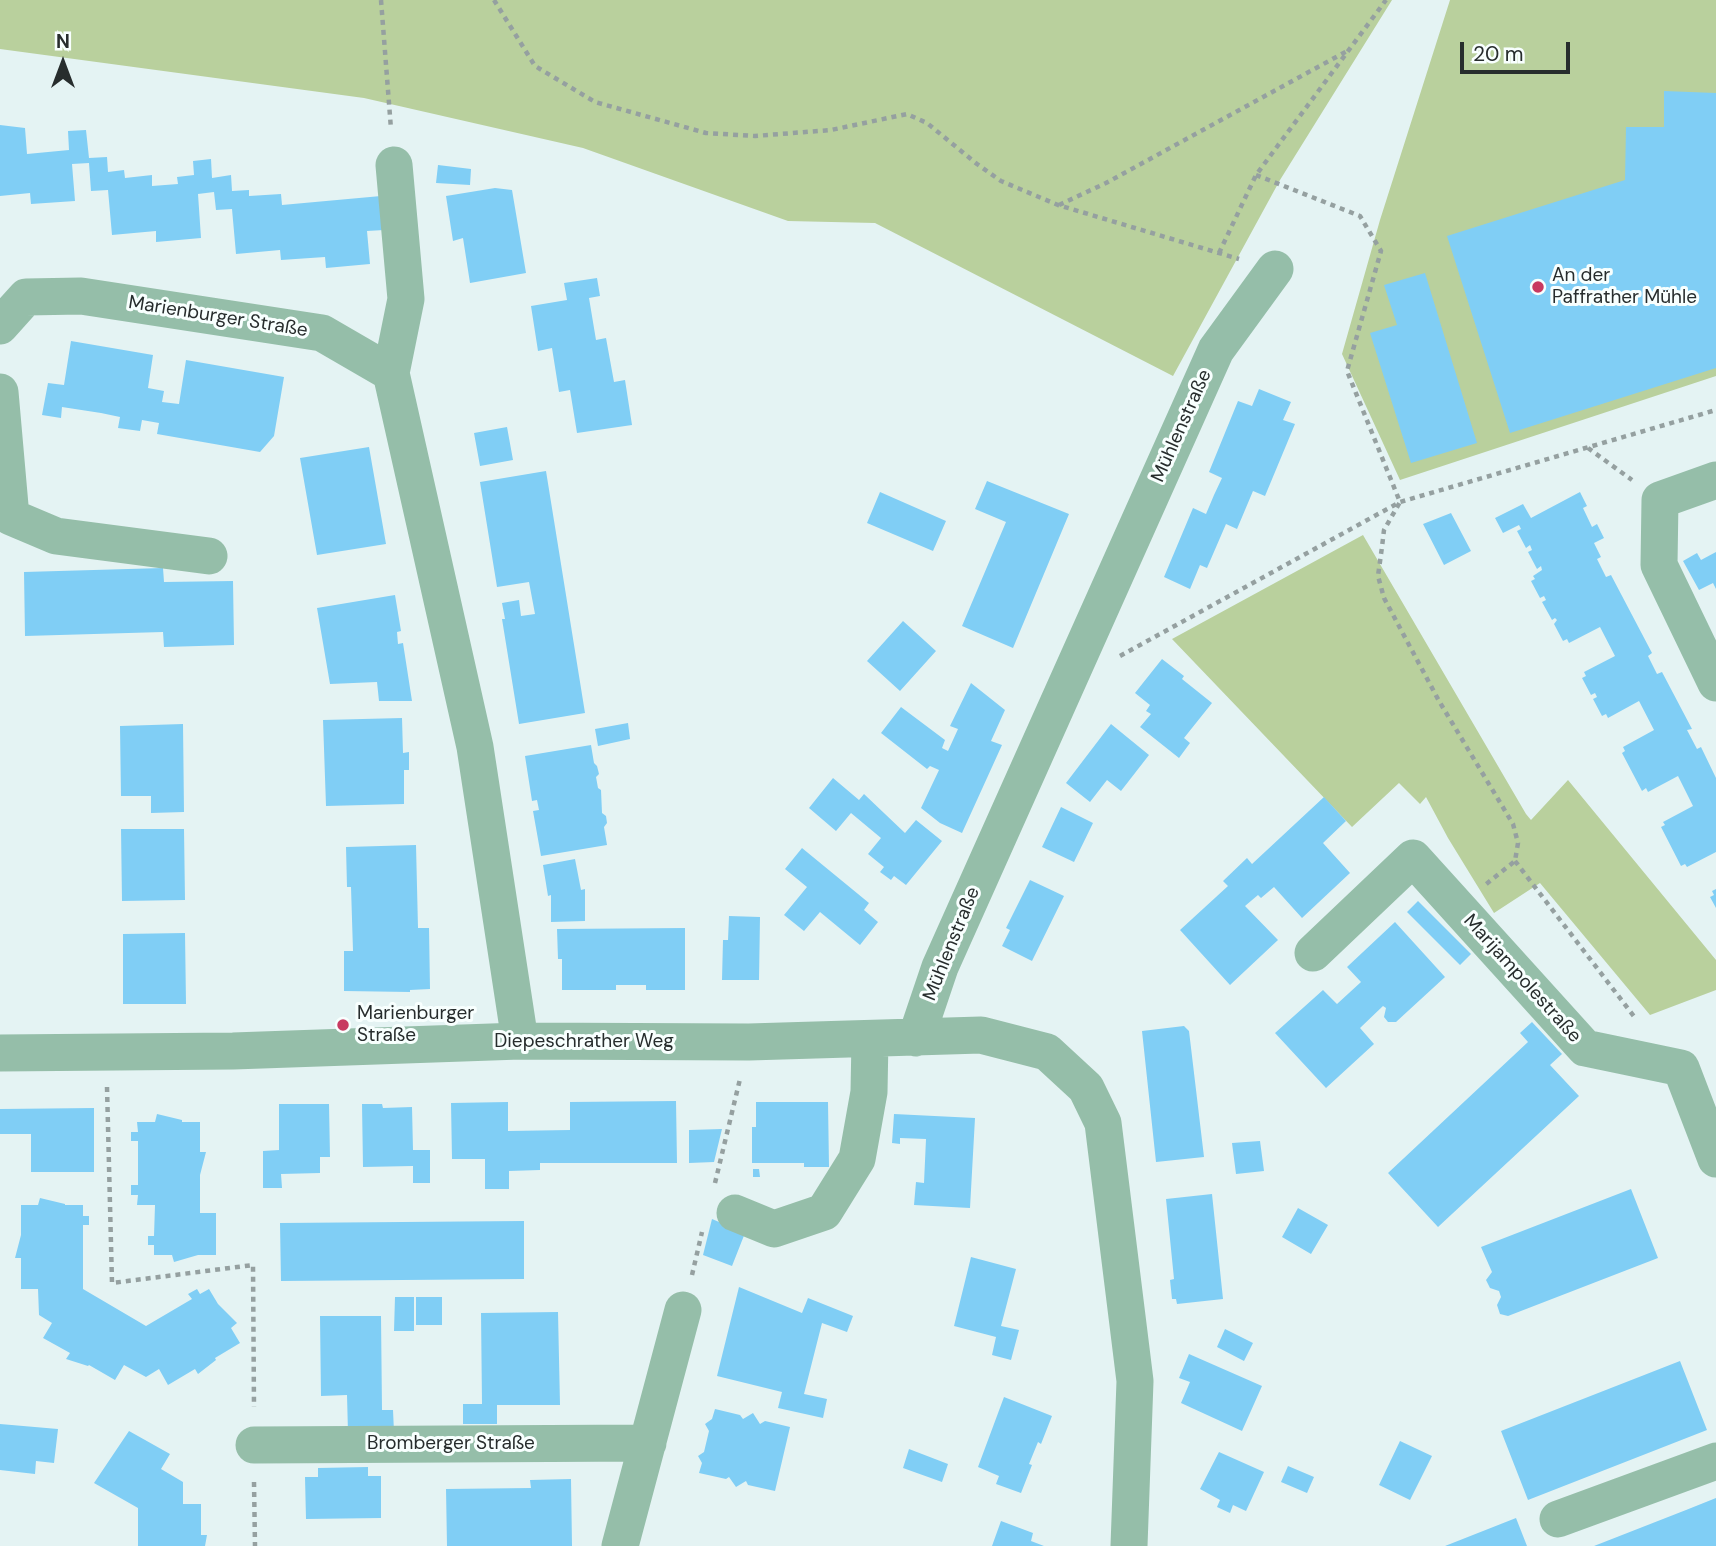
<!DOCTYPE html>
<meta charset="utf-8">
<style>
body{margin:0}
#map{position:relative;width:1716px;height:1546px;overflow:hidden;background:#e4f3f3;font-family:"DM Sans",sans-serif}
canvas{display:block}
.north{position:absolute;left:28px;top:28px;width:70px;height:70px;-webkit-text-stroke:5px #f8fffe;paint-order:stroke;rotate:0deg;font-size:19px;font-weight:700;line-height:28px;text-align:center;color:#272d2d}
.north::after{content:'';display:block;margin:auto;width:24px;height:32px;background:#272d2d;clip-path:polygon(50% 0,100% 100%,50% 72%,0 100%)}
.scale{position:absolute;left:1460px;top:42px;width:110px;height:32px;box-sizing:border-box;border:4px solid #272d2d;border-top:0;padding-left:9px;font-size:21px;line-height:24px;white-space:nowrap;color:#272d2d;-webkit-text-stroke:5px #f8fffe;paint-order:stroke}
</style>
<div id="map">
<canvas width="1716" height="1546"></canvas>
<div class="north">N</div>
<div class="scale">20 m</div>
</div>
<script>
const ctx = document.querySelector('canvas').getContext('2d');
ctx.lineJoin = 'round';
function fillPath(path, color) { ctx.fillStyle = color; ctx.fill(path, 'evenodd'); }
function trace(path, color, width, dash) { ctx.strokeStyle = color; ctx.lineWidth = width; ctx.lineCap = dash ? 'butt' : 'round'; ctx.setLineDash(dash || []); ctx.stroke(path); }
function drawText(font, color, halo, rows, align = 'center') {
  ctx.font = font + ' "DM Sans",sans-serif'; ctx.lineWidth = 6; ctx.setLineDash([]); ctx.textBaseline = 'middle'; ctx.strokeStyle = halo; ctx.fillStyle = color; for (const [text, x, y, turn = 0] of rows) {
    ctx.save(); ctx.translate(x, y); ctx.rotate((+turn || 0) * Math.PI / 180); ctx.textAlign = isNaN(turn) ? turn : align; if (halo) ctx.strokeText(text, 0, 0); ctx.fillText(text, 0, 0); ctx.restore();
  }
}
const green = new Path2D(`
 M0 0H1392L1280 180 1173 376 875 223 788 221 583 148 364 98 0 49Z
 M1450 0H1716V376L1400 480 1342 354 1380 220Z
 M1363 535 1526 814 1531 820 1568 780 1716 960V990L1650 1015 1540 883 1494 913 1448 838 1426 797 1420 804 1399 783 1352 827 1172 639Z`);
const building = new Path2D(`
 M1664 91 1716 93V368L1510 433 1447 236 1625 180 1626 127H1664Z
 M0 125 25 128 27 154 69 150 68 131 86 130 89 158 107 157 108 172 124 170 125 178 152 175V186L178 184 177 177 194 175 193 161 211 159 212 178 231 175 232 191 249 190V196L281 194 282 205 381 196 384 230 367 231 370 264 326 268 325 257 281 260 280 250 236 254 232 209 216 210 214 192 198 194 201 238 156 242V231L112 235 108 190 91 191 89 163 72 164 75 201 31 204 30 193 0 196Z
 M438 165 471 169 470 185 436 183Z
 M495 188 512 190 526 273 470 283 463 238 453 241 446 196Z
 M1425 273 1477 443 1411 463 1370 333 1397 325 1384 285Z
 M597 278 600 296 589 298 596 340 606 338 614 382 625 380 632 425 577 433 570 390 559 392 552 348 538 351 531 306 567 300 564 283Z
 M71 341 153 355 148 388 164 391 162 402 179 404 186 360 284 377 274 436 260 452 157 434 159 423 142 420 140 431 118 428 120 417 101 413 62 407 61 418 42 415 48 383 64 385Z
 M1259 389 1291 402 1283 420 1295 424 1265 496 1253 491 1237 529 1226 524 1207 568 1200 565 1190 589 1164 577 1193 508 1206 514 1214 495 1222 478 1209 472 1238 401 1252 406Z
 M507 427 513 460 480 466 474 433Z
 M369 447 386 544 317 555 300 458Z
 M546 471 585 713 519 724 502 619H505L502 603 519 600 521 616 535 614 529 582 497 587 480 482Z
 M987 481 1069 514 1013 648 962 626 1006 522 975 509Z
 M880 492 946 521 933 551 867 523Z
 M1580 492 1587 506 1583 508 1592 527 1597 524 1604 538 1594 543 1601 557 1597 559 1606 577 1611 575 1652 653 1648 656 1657 674 1662 672 1692 729 1687 730 1697 749 1701 747 1716 778V852L1687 867 1685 864 1681 866 1661 827 1665 825 1663 822 1693 806 1678 776 1648 792 1646 788 1642 791 1622 753 1625 751 1623 747 1654 730 1639 701 1608 718 1606 714 1602 716 1593 699 1597 697 1595 693 1591 695 1582 678 1586 676 1584 672 1615 656 1600 627 1569 643 1567 639 1563 641 1554 624 1557 620 1555 618 1552 620 1542 602 1546 600 1544 596 1540 598 1531 581 1535 579 1533 576 1542 570 1541 566 1537 569 1528 552 1532 550 1530 545 1526 548 1517 531 1521 529 1519 525 1503 533 1495 518 1523 504 1531 518Z
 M1451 513 1471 551 1444 565 1423 524Z
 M1716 552V589L1713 583 1699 590 1683 561 1697 553 1701 560Z
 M163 568 164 582 233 581 234 645 164 647 163 632 25 636 24 572Z
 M395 595 401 631 397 632 398 644 403 643 412 701H379L377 682 330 684 317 608Z
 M903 621 936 651 900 691 867 661Z
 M1162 659 1184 676 1182 679 1212 703 1184 738 1190 743 1179 758 1140 727 1151 714 1146 711 1150 705 1135 693Z
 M971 683 1005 710 991 741 1002 745 962 833 940 823 921 808 939 770 930 766 927 769 881 733 901 707 945 740 942 748 948 751 958 729 950 726Z
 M402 718 403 753 409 752V770H404V804L326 806 323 720Z
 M628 723 630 739 598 746 595 729Z
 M183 724 184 812 151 813V796H121L120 726Z
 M1111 724 1149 755 1121 791 1107 780 1090 802 1066 783Z
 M591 745 594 763 597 766 599 774 596 777 598 788 601 790 602 813 606 816 607 823 604 827 607 845 541 856 533 811 539 810 537 800 532 801 525 756Z
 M833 778 859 800 864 794 905 833 916 820 942 841 906 885 894 876 891 880 880 872 884 867 868 854 881 838 851 813 836 831 809 808Z
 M1324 797 1346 821 1323 843 1350 873 1302 918 1274 887 1261 898 1258 895 1245 906 1278 940 1230 985 1180 930 1228 886 1223 881 1247 858 1252 864Z
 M1061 807 1093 823 1074 862 1042 847Z
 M121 829H184L185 900 122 901Z
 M416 845 418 928H429L430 989 410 990V992L344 991V951H353L351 887H347L346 847Z
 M802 848 869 903 864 910 878 922 860 945 820 912 804 931 784 915 807 887 785 869Z
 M575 859 581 890 585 889V921L551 922V895L548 896 543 865Z
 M1030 880 1064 896 1032 961 1002 946 1010 930 1006 928Z
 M1716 889V908L1710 897 1714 895 1712 891Z
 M1418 901 1471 954 1460 965 1407 912Z
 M729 916 760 917 759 980H722L723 940H728Z
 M1395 922 1445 977 1396 1022H1388L1384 1017 1386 1008 1383 1006 1360 1028 1374 1044 1326 1088 1275 1033 1323 990 1337 1004 1361 982 1347 967Z
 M685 928V990H646V985H616V990H562V959H558L557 929Z
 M185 933 186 1004H123V934Z
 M1532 1022 1562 1054 1550 1065 1579 1096 1438 1227 1388 1173 1528 1042 1520 1033Z
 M1184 1026 1189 1031 1204 1157 1156 1162 1142 1031Z
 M676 1101 677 1163H540V1170L509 1171V1189H485V1159H452L451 1103 508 1102V1131L570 1130V1102Z
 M756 1102H828L829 1167H804V1163H752V1127H756Z
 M279 1104H329L330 1157H320V1173L281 1174 282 1188H263V1151L279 1150Z
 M362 1104H382L383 1108 412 1107 413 1150H430V1183H413V1166L363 1167Z
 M94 1108V1172H31V1134H0V1109Z
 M157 1114 182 1120V1122H200V1152H206L200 1175V1213H216V1255H198L174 1262 172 1255H154V1245H148V1236H154L155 1205H137L138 1195H131V1185H138V1141H131V1132H138L137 1122H155Z
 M894 1114 975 1118 970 1208 914 1205 916 1182 924 1183 926 1139 900 1138V1144L892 1143Z
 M722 1129 714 1162 689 1163V1130Z
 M1260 1141 1264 1171 1236 1174 1232 1143Z
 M753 1169H759L760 1177H753Z
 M1631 1189 1658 1258 1508 1316 1500 1314 1497 1305 1501 1297 1499 1291 1490 1288 1486 1280 1492 1272 1481 1247Z
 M1212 1194 1223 1299 1177 1304 1176 1299H1172L1170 1280 1174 1279 1166 1199Z
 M40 1198 65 1204V1205H83V1216H89V1225H83V1289L146 1326 192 1299 188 1294 197 1289 200 1294 209 1289 218 1304 237 1323 231 1328 240 1343 215 1358 216 1360 198 1374 195 1369 168 1385 159 1369 146 1377 124 1365 115 1380 89 1365 88 1366 66 1359 70 1353 43 1338 52 1323 39 1315 38 1289H21V1258H15L21 1235V1205H38Z
 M1298 1208 1328 1225 1311 1254 1282 1237Z
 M712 1219 745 1233 732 1266 703 1255Z
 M524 1221V1279L281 1281 280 1223Z
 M971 1257 1016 1269 1001 1326 1019 1330 1011 1360 992 1355 996 1337 954 1326Z
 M739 1287 802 1313 808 1298 853 1316 847 1332 822 1323 804 1394 827 1399 823 1418 778 1408 782 1392 717 1376Z
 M395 1297H414V1331H394Z
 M416 1297H442V1325H416Z
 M558 1312 560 1405H497V1424H463V1404H482L481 1313Z
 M320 1316H381L382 1410H393L394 1432 348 1433 347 1395 321 1396Z
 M1225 1329 1253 1343 1244 1361 1217 1347Z
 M1189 1354 1262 1386 1242 1431 1181 1403 1190 1382 1179 1378Z
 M1680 1361 1707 1430 1528 1500 1501 1431Z
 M1004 1397 1052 1416 1041 1444 1038 1442 1029 1464 1032 1465 1021 1493 996 1484 999 1476 978 1467Z
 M715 1409 740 1415 743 1419 753 1413 760 1424 765 1421 790 1427 775 1491 748 1485 746 1481 736 1487 729 1477 726 1479 699 1473 702 1463 698 1456 704 1452 709 1431 705 1424 712 1419Z
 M0 1424 58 1429 54 1463 36 1461 35 1474 0 1470Z
 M129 1431 170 1454 161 1469 183 1482V1504H201V1535H207L205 1546H138V1508L94 1483Z
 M1400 1441 1432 1456 1410 1500 1379 1485Z
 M909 1449 948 1464 942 1482 903 1468Z
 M1219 1452 1264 1472 1246 1511 1233 1505 1230 1513 1217 1507 1220 1500 1200 1489Z
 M1288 1466 1314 1477 1307 1493 1281 1482Z
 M368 1467V1476H381V1518L306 1519 305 1477H318V1468Z
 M571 1479 572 1546H447L446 1489 531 1488 530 1480Z
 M1716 1498V1546H1594L1686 1510Z
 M1516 1518 1527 1546H1445Z
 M1001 1521 1033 1533 1031 1541 1044 1546H992Z`);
const path = new Path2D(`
 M381 0 391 129
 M494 0 535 66 595 102 706 133 755 136 831 130 907 114 927 123 977 164 1001 181 1058 205 1239 259
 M1256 175 1360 216 1381 251 1347 371 1400 502 1384 530 1382 547 1378 576 1384 598 1439 701 1513 824 1518 843 1515 861 1485 885
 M1059 205 1106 183 1349 50
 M1219 253 1256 175 1386 0
 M1588 448 1632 480
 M1120 656 1400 502 1716 410
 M1515 861 1636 1019
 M107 1087 112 1283 253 1265 254 1407
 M715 1183 740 1079
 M692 1275 702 1232
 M254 1482 255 1546`);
const minor = new Path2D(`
 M0 326 26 297 81 296 322 333 391 373 475 747 520 1041
 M391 373 406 299 394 165
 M0 392 11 517 56 536 209 556
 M1716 480 1660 500 1659 565 1716 683
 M1313 953 1413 858 1585 1048 1681 1068 1716 1159
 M916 1038 940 967 1216 350 1275 269
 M0 1053 233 1051 520 1041 749 1042 981 1035 1047 1052 1086 1088 1103 1123 1135 1381 1129 1546
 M735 1213 774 1229 824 1212 857 1159 869 1092 870 1039
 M254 1445 648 1443
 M1558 1519 1716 1461
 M620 1546 683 1310`);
const markers = [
 [1538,287,7,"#c83a61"],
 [343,1025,7,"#c83a61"]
];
const poiNames = [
 ["An der",1552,276],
 ["Paffrather Mühle",1552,298],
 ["Marienburger",357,1014],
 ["Straße",357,1036]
];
const streetNames = [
 ["Marienburger Straße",218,317,9],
 ["Mühlenstraße",1182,426,-66],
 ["Mühlenstraße",952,944,-68],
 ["Marijampolestraße",1522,979,48],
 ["Diepeschrather Weg",584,1042],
 ["Bromberger Straße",451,1444]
];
fillPath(green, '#b9d09d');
fillPath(building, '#80cef5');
trace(path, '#95a0a0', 4.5, [5, 5]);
trace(minor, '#95bea9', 37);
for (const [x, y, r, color] of markers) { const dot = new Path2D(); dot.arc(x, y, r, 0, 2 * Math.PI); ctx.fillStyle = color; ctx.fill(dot); trace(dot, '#f8fffe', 2.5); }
drawText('19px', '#272d2d', '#f8fffe', poiNames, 'left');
drawText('19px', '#272d2d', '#f8fffe', streetNames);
</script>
